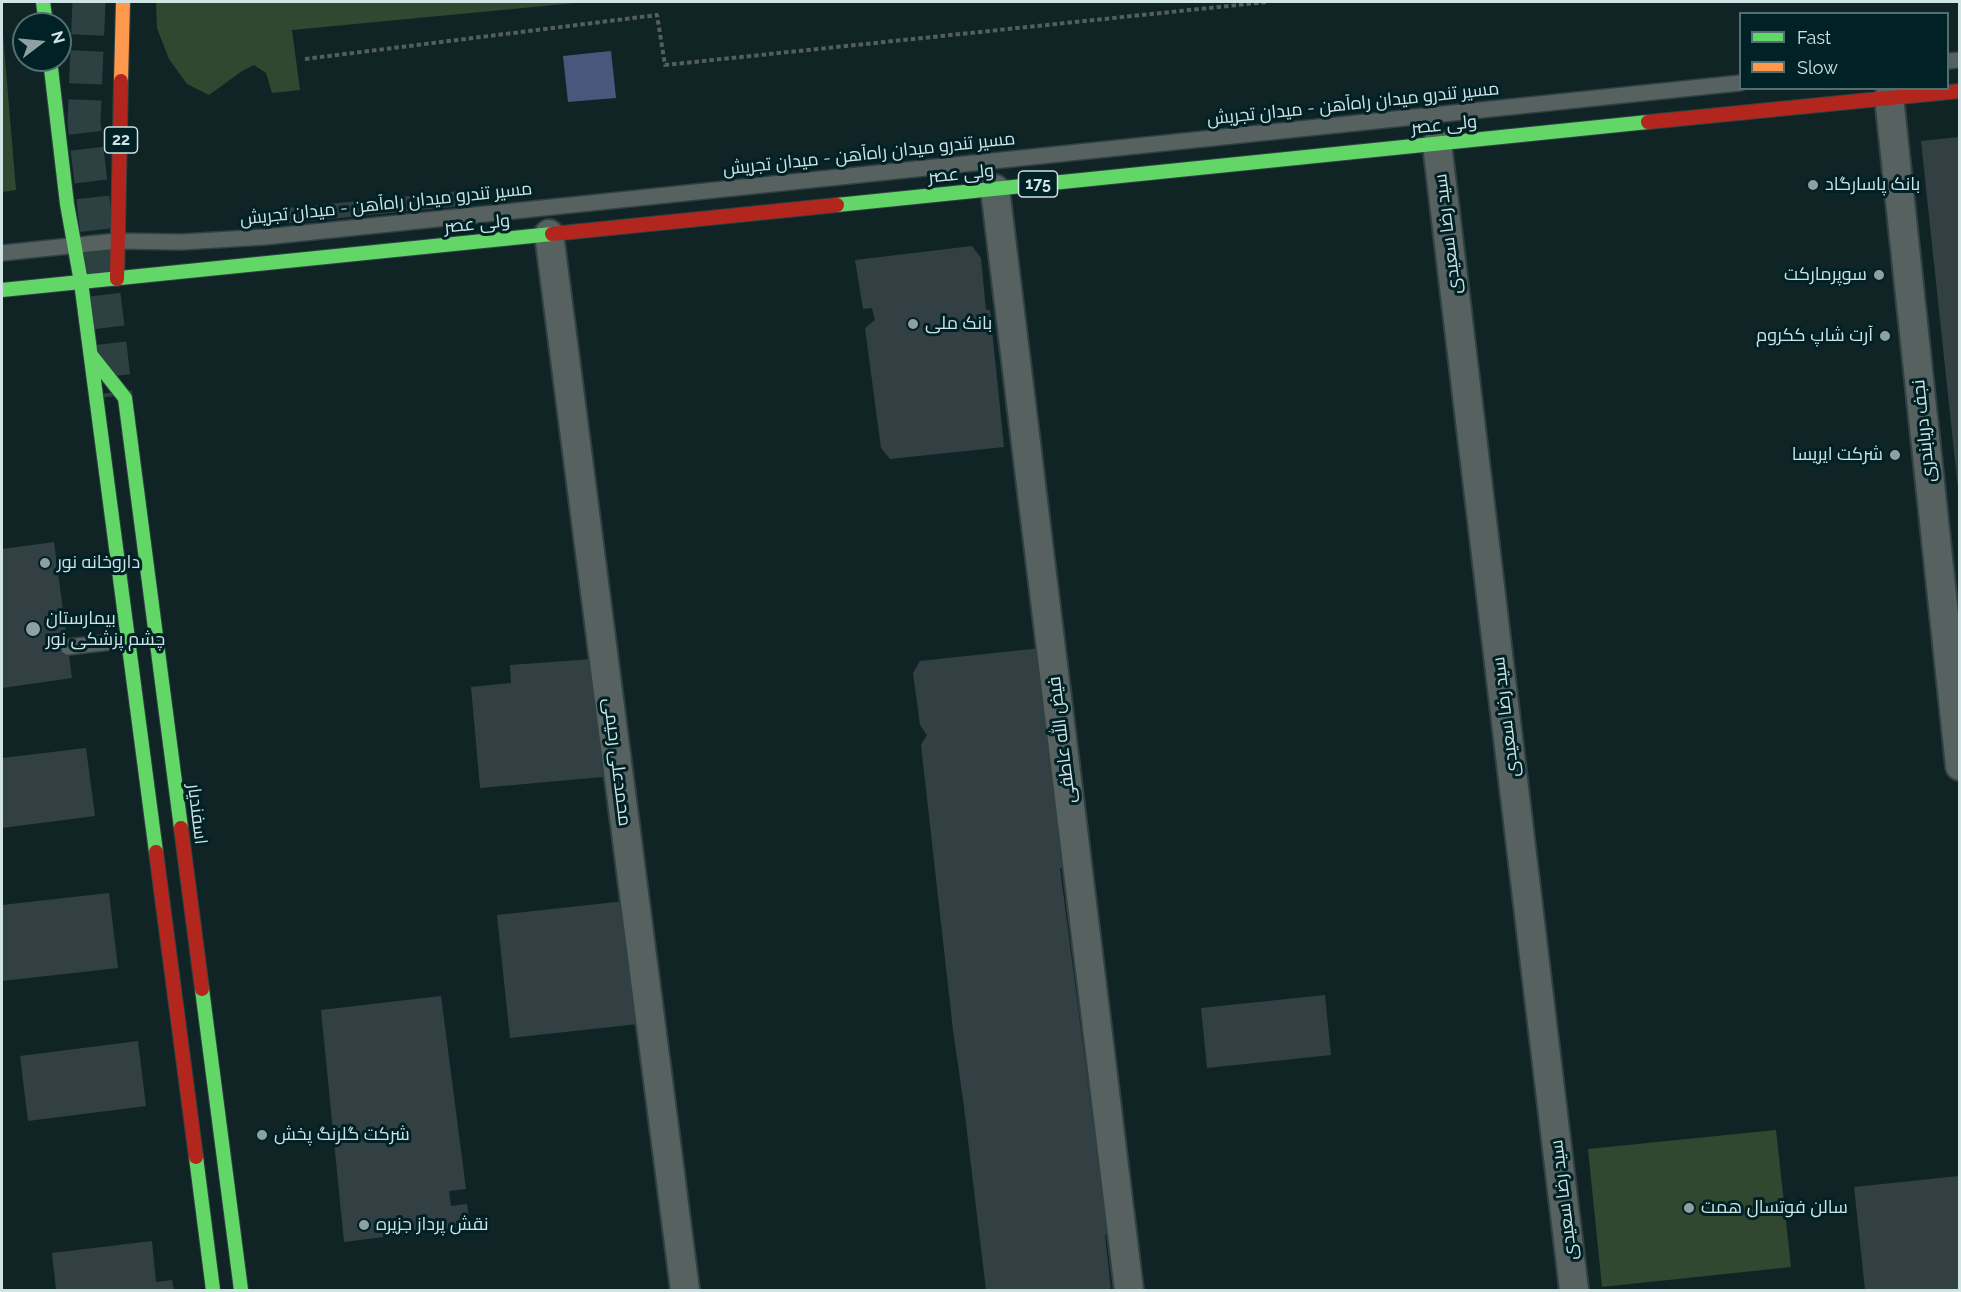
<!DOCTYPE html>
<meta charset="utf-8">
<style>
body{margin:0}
#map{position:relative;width:1961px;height:1292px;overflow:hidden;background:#102426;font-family:Raleway,sans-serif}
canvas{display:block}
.frame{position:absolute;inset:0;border:3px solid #d0e3e5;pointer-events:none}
.legend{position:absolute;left:1739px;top:12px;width:210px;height:78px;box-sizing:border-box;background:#002125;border:2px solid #536f72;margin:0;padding:8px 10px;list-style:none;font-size:18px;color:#d0e3e5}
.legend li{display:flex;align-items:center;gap:12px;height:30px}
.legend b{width:30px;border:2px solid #536f72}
.north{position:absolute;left:12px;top:12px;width:60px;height:60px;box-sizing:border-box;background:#002125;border:2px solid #536f72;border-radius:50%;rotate:74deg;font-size:16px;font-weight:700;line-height:24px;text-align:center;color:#d0e3e5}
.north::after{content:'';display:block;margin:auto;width:21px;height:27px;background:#8da0a2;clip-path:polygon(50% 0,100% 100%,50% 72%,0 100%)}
</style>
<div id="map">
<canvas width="1961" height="1292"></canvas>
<div class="frame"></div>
<ul class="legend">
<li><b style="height:8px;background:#63d668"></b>Fast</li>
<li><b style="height:8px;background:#ff974d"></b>Slow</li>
</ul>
<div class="north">N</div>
</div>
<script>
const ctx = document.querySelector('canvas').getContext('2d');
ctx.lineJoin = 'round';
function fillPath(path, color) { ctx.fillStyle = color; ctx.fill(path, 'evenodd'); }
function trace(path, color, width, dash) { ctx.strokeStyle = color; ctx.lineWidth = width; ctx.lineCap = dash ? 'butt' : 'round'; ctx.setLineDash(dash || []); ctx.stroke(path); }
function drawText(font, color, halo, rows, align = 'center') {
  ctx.font = font + ' Raleway,Cairo,sans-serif'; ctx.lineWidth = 6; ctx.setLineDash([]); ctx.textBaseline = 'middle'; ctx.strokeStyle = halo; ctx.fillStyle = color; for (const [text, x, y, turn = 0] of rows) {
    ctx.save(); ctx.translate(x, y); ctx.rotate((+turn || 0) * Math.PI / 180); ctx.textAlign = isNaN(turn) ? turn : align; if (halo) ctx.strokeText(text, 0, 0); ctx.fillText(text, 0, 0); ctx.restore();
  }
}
const green = new Path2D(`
 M156 2H586L292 30 300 90 272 93 266 73 254 65 242 71 209 95 187 84 169 59 157 28Z
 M2 23 16 190 2 192Z
 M1776 1130 1791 1267 1602 1287 1588 1149Z`);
const water = new Path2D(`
 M611 51 616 98 568 102 563 56Z`);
const building = new Path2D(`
 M1959 137V489H1958L1921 141Z
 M460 191 461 206 289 223 287 208Z
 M972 246 981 258 986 310H990L1004 447 890 459 881 448 865 328 875 320 872 308 863 309 855 260Z
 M54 542 72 678 2 688V549Z
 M1041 648 1057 795 1062 868H1060L1098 1162H1101L1110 1233 1105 1235 1111 1290H986L963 1099 953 1030 921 745 927 735 920 725 913 673 920 661Z
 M592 659 603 777 480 788 471 687 511 683 510 665Z
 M86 748 95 816 2 828V758Z
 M109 893 118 968 2 981V905Z
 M625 901 638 1024 510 1038 497 915Z
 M1325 995 1331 1055 1207 1068 1201 1008Z
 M441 996 466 1189 449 1191 451 1206 467 1204 470 1226 344 1242 321 1010Z
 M138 1041 146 1106 28 1121 20 1056Z
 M1959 1176V1290H1865L1854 1187Z
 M152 1241 156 1282 172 1280 174 1290H56L52 1253Z`);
const highwayTunnel = new Path2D(`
 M89 2 84 123 116 396`);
const path = new Path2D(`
 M305 59 657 15 665 65 1266 2`);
const lane = new Path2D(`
 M1948 61 1960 60
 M2 253 117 241 182 242 265 237 1740 83
 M68 647 128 640`);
const street = new Path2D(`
 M1889 97 1960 766
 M1437 144 1574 1290
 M995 189 1129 1290
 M549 234 685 1290`);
const fast = new Path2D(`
 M43 2 46 24
 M50 60 67 204 81 282
 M837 205 1648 122
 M81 282 156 852
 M2 290 552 234
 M91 355 125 398 181 828
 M202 989 241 1290
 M196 1157 213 1290`);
const slow = new Path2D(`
 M121 81 123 2`);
const jam = new Path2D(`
 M1648 122 1960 91
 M552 234 837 205
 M117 279 121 81
 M181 828 202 989
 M156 852 196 1157`);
const markers = [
 [1813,185,6,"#8da0a2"],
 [1879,275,6,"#8da0a2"],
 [913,324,6,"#8da0a2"],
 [1885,336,6,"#8da0a2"],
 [1895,455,6,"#8da0a2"],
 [45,563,6,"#8da0a2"],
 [33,629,8,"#8da0a2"],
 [262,1135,6,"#8da0a2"],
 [1689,1208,6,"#8da0a2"],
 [364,1225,6,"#8da0a2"]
];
const shields = [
 [121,140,33],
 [1038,184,39]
];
const shieldNames = [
 ["22",121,140],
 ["175",1038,184]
];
const streetNames = [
 ["مسیر تندرو میدان راه‌آهن - میدان تجریش",1353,104,-6],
 ["ولی عصر",1444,125,-6],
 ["مسیر تندرو میدان راه‌آهن - میدان تجریش",869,154,-6],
 ["ولی عصر",961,174,-6],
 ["مسیر تندرو میدان راه‌آهن - میدان تجریش",386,204,-6],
 ["ولی عصر",477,224,-6],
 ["سید رضا سعیدی",1448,234,-97],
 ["نجف دریابندری",1924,431,-96],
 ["سید رضا سعیدی",1506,717,-97],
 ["فیض الله عاطفی",1062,740,-97],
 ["محمدعلی رحیمی",617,762,83],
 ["اسفندیار",197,814,83],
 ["سید رضا سعیدی",1564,1200,-97]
];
const poiNames = [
 ["بانک پاسارگاد",1825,185],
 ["سوپرمارکت",1867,275,"right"],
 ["بانک ملی",925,324],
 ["آرت شاپ ککروم",1873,336,"right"],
 ["شرکت ایریسا",1883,455,"right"],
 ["داروخانه نور",57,563],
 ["بیمارستان",46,619],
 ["چشم پزشکی نور",46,640],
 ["شرکت گلرنگ پخش",274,1135],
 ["سالن فوتسال همت",1701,1208],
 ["نقش پرداز جزیره",376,1225]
];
fillPath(green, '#32472f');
fillPath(water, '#4b567d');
fillPath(building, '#324044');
trace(highwayTunnel, '#2d4143', 33, [33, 16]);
trace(lane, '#304143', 18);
trace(street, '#304143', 32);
trace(fast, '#304143', 16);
trace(slow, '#304143', 16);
trace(jam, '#304143', 16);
trace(path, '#535e5d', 4, [4.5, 3]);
trace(lane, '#576260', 15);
trace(street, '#576260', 28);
trace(fast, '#63d668', 14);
trace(slow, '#ff974d', 14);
trace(jam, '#b3261e', 14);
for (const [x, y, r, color] of markers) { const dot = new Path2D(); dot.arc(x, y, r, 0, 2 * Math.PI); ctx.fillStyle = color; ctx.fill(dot); trace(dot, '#002125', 2); }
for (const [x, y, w] of shields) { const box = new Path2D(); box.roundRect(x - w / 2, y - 13, w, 26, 4.5); ctx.fillStyle = '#002125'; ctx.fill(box); trace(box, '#d0e3e5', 1.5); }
drawText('bold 16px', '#d0e3e5', null, shieldNames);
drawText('18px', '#d0e3e5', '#002125', streetNames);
drawText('18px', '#d0e3e5', '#002125', poiNames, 'left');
</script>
